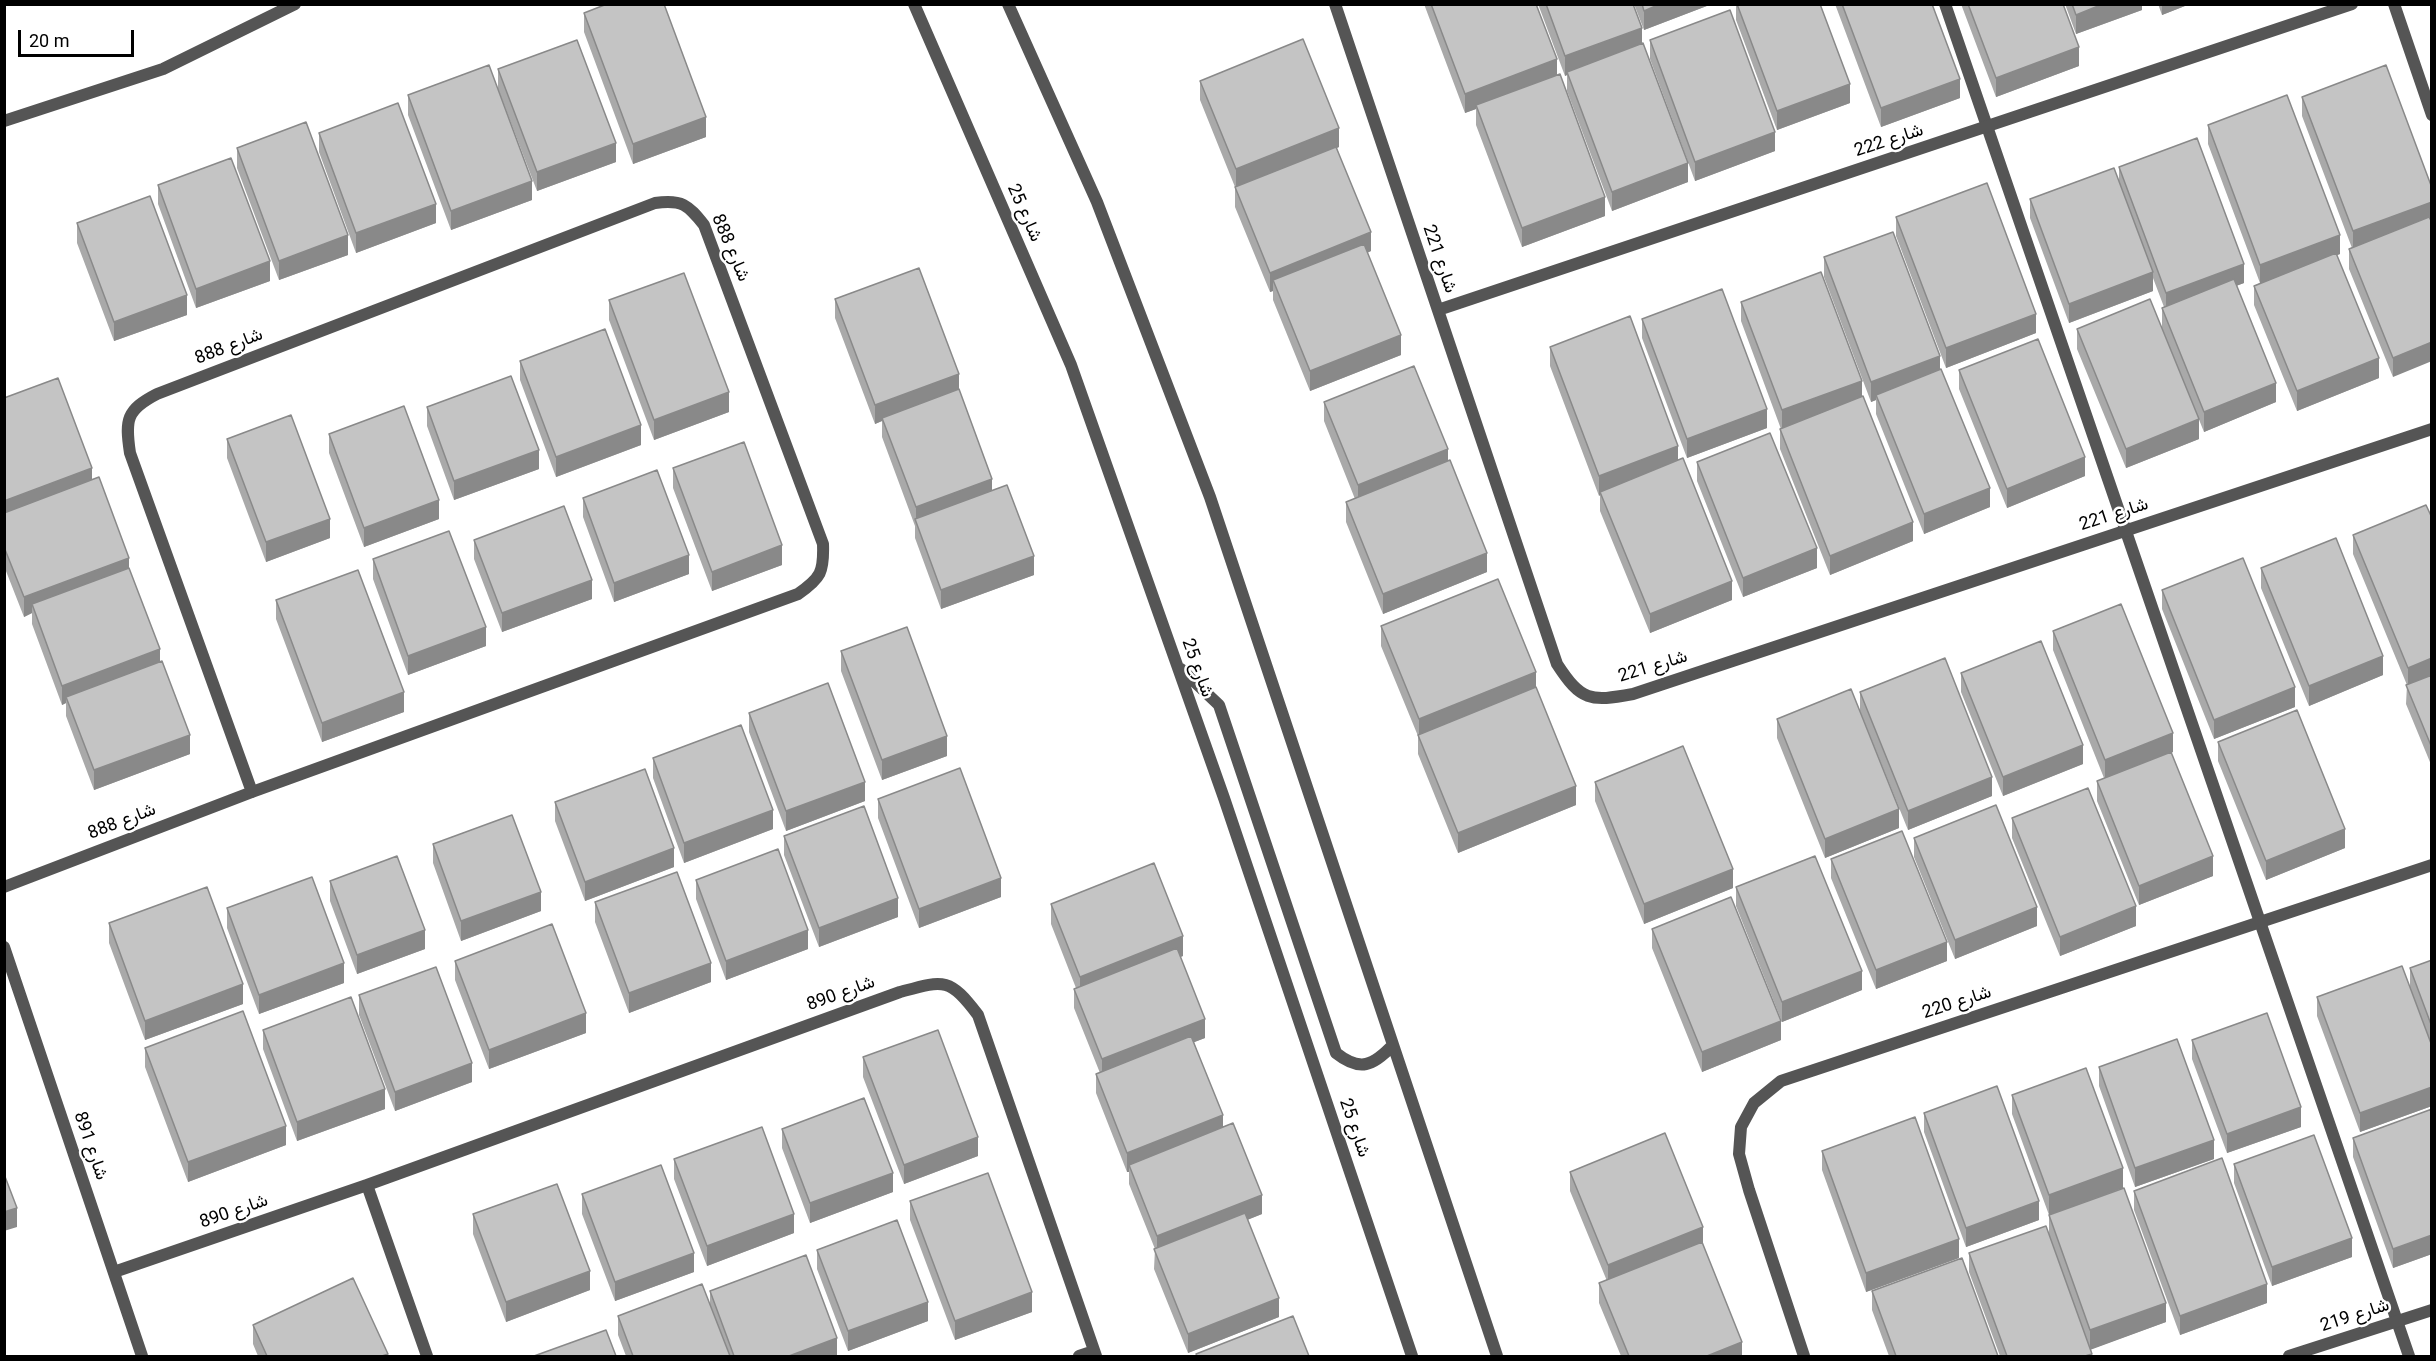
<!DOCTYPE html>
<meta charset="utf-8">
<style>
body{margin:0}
#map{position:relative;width:2436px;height:1361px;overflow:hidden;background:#fff;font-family:Roboto,sans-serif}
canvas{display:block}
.frame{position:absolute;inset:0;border:6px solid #000;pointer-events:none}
.scale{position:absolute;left:18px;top:30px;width:116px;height:27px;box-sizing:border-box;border:3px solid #000;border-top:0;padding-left:8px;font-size:18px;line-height:21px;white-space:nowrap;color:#000;-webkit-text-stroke:4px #fff;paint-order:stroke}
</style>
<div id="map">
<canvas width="2436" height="1361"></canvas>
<div class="frame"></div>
<div class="scale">20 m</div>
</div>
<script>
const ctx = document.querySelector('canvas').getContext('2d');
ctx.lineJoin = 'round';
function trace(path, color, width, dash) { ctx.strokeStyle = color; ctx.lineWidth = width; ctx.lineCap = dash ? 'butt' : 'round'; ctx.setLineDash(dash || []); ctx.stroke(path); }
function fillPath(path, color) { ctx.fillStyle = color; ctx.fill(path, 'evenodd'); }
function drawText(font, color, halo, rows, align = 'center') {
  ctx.font = font + ' Roboto,Vazirmatn,sans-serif'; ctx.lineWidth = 5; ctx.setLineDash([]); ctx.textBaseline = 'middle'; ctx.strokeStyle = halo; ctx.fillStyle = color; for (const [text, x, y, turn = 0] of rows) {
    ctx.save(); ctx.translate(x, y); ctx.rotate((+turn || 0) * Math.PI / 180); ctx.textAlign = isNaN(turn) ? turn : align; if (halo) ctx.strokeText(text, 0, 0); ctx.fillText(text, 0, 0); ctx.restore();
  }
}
const service = new Path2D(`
 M1945 4 2409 1356`);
const minor = new Path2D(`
 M1335 4 1557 664C1581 701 1590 702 1633 694L2432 429
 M2394 4 2432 115
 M1438 310 2352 4
 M4 887 252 792 798 594C821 578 824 572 823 544L704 225C688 205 682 199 655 203L157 394C126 410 125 420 130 453L252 792
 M4 947 142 1356
 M367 1185 427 1356
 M114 1272 367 1185 900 992C944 980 949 977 978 1015L1096 1356
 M1079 1356 1094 1351
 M1804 1356 1749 1190 1739 1154 1741 1127 1754 1103 1781 1081 2432 865
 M2289 1356 2432 1310`);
const tertiary = new Path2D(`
 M914 4 1071 365 1224 798 1412 1356
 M1008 4 1097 202 1210 497 1497 1356
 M4 121 163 69 295 4
 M1181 669 1219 705 1336 1053C1360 1072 1373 1066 1393 1045`);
const wall = new Path2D(`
 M1424 4H1536L1557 75 1605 216 1522 247 1476 125V109L1465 113Z
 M1538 4H1633L1642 44 1688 182 1612 211 1567 91V75L1565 76Z
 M1634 4H1712L1644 30Z
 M1736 4H1820L1850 103 1777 130 1736 20Z
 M1835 4H1932L1960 98 1881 127Z
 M1961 4H2063L2079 66 1996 97Z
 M2065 4H2142V10L2076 34Z
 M2158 4H2190L2162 15Z
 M584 13 706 137 633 164 584 32Z
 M1650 40 1775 151 1695 181 1650 59Z
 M498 69 616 162 537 191 498 89Z
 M1200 81 1339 147 1337 148 1371 251 1367 253 1401 355 1310 391 1273 300V291L1270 292 1235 207V187L1200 100Z
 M408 95 532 200 451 230 408 115Z
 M2302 97 2432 188 2393 377 2349 269V249L2352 248 2302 116Z
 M2208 125 2340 254 2337 255 2379 378 2297 411 2254 305V286L2260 283 2208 144Z
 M319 133 436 223 356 253 319 152Z
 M237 148 348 255 279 280 237 168Z
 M2119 167 2244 283 2236 286 2276 402 2204 432 2162 328V308L2164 307 2153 278V291L2069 323 2030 218V199L2119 179Z
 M158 185 270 281 196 308 158 204Z
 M1896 217 2036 333 1946 368 1896 236Z
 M77 223 187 315 114 341 77 243Z
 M1824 257 1940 369 1990 507 1924 534 1876 414V400L1871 402 1824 277Z
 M835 299 959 390 992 490 1034 575 941 609 915 538V526L882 437V421L875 424 835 318Z
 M609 300 729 412 654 440 609 320Z
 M1741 302 1862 397 1913 541 1830 575 1780 449V429H1781L1741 321Z
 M1642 319 1767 428 1687 458 1642 338Z
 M2077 329 2199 439 2126 468 2077 349Z
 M1550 347 1678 460 1732 600 1650 633 1600 511V495L1599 496 1550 366Z
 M520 361 641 445 556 477 520 380Z
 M1959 370 2085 476 2007 508 1959 389Z
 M4 398 92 480 129 568 190 754 94 790 66 716V703L62 705 32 624V613L24 617 4 566Z
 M1324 402 1448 461 1487 572 1383 614 1346 522V502L1355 499 1324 421Z
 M427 407 539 469 454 500 427 426Z
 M329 434 439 519 364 547 329 453Z
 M227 439 330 538 266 562 227 458Z
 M1697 462 1817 568 1743 597 1697 481Z
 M673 468 782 565 712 591 673 488Z
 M583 498 689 574 614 602 583 517Z
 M2432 518V767L2406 704 2407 685 2353 554V535Z
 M474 540 592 599 502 632 474 559Z
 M373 559 486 646 408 675 373 579Z
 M2261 568 2383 675 2309 706 2261 588Z
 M2162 590 2295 707 2214 739 2162 609Z
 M276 600 404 712 322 742 276 619Z
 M1381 626 1536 687 1576 805 1458 853 1418 754V736L1381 646Z
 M2053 631 2173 752 2171 753 2213 876 2139 905 2097 801V781L2104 778 2053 650Z
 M841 651 947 756 882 780 841 671Z
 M1961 673 2083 764 2003 796 1961 692Z
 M1860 692 1992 796 1908 830 1860 711Z
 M749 713 865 801 786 831 749 732Z
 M1777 719 1899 828 1825 858 1777 738Z
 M2218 742 2345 848 2266 880 2218 761Z
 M653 758 773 829 684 863 653 778Z
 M1595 782 1733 888 1644 924 1595 801Z
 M878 799 1001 897 919 928 878 818Z
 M555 802 674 867 585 901 555 821Z
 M2012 818 2136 926 2060 956 2012 838Z
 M784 836 898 917 819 947 784 855Z
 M1914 838 2037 926 1955 959 1914 857Z
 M433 844 541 911 461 941 433 863Z
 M1831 859 1947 961 1876 989 1831 878Z
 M696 880 808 949 726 980 696 899Z
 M330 881 425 949 357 974 330 901Z
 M1736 887 1862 990 1782 1022 1736 906Z
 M595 902 711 982 629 1013 595 922Z
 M1051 904 1183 956 1180 957 1205 1038 1194 1042 1223 1127 1262 1214 1247 1220 1279 1317 1188 1353 1154 1269 1155 1249 1129 1184V1172H1127L1096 1093V1074L1100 1073 1074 1008V989L1076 988 1051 924Z
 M227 908 344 983 259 1014 227 928Z
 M109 923 243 1004 145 1040 109 943Z
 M1652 929 1781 1040 1702 1072 1652 948Z
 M2432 960V1106L2360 1132 2317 1016V997L2410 987V968Z
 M455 961 586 1033 489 1069 455 980Z
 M359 995 472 1082 395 1111 359 1015Z
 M263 1030 385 1109 297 1141 263 1049Z
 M2192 1040 2301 1127 2227 1153 2192 1059Z
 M145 1048 286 1145 188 1182 145 1067Z
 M863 1057 978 1156 904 1184 863 1077Z
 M2099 1067 2214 1159 2135 1187 2099 1086Z
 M2012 1095 2123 1188 2049 1215 2012 1114Z
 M2432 1109V1254L2393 1268 2353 1157V1138Z
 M1924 1113 2039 1220 1966 1247 1924 1132Z
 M782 1129 893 1192 810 1223 782 1148Z
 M1822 1151 1959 1258 1866 1292 1822 1170Z
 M674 1159 794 1233 707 1266 674 1179Z
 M2234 1164 2352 1257 2272 1286 2234 1183Z
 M1570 1172 1703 1245 1742 1356H1621L1599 1303V1283L1607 1281 1570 1191Z
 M2134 1191 2267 1303 2180 1335 2134 1210Z
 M582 1194 694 1272 615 1301 582 1214Z
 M910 1201 1032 1312 955 1340 910 1220Z
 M473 1214 590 1290 506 1322 473 1234Z
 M2049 1215 2166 1322 2091 1349 2092 1356H2000L1969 1272V1253L2049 1233Z
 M817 1250 928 1321 848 1351 817 1269Z
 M710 1291 837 1356H626L618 1335V1316L710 1304Z
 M1872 1291 1998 1356H1889L1872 1310Z
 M253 1325 388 1356H258L253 1344Z`);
const shadedWall = new Path2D(`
 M1660 4H1712L1644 30V11Z
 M2103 4H2142V10L2076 34V15Z
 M2162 4H2190L2162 15Z
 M1642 28V47L1567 72V75L1565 76V56Z
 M2079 47V66L1996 97V78Z
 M1557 59V79L1476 105V109L1465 113V94Z
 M1960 79V98L1881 127V108Z
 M1850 84V103L1777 130V111Z
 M706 117V137L633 164V144Z
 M1339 128V147L1236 188V169Z
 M1775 132V151L1695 181V162Z
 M616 143V162L537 191V172Z
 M1688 163V182L1612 211V192Z
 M532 181V200L451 230V211Z
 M1605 197V216L1522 247V228Z
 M2432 202V221L2353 251V231Z
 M436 204V223L356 253V233Z
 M1371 232V251L1277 289 1273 280V291L1270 292V273Z
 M348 235V255L279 280V261Z
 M2340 235V254L2260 284V265Z
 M270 261V281L196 308V289Z
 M2244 264V283L2166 312V293Z
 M2153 272V291L2069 323V304Z
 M187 295V315L114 341V322Z
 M2036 314V333L1946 368V348Z
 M1401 335V355L1310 391V371Z
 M2432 342V361L2393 377V358Z
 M1940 356V376L1876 395V400L1871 402V382Z
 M2379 358V378L2297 411V391Z
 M959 374V393L882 418V421L875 424V405Z
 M1862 381V400L1782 429V410Z
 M2276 383V402L2204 432V412Z
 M729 392V412L654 440V420Z
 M1767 409V428L1687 458V439Z
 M2199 419V439L2126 468V449Z
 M641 425V445L556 477V457Z
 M1678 446V465L1600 492V495L1599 496V476Z
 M1448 449V468L1358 505V485Z
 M539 450V469L454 500V481Z
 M2085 457V476L2007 508V489Z
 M92 468V488L4 520V501Z
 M992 479V498L916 519V507Z
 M1990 488V507L1924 534V514Z
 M439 500V519L364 547V528Z
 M330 519V538L266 562V542Z
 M1913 522V541L1830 575V556Z
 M782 545V565L712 591V572Z
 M1817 548V568L1743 597V578Z
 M1487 553V572L1383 614V594Z
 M689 555V574L614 602V583Z
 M1034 556V575L941 609V590Z
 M129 558V578L32 604V613L24 617V597Z
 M592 580V599L502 632V613Z
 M1732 581V600L1650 633V614Z
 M486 627V646L408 675V656Z
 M160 649V669L66 697V703L62 705V686Z
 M2383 656V675L2309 706V686Z
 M2432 658V678L2408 687V668Z
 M1536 672V692L1419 739V719Z
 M2295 687V707L2214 739V720Z
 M404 692V712L322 742V723Z
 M2173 733V752L2105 779V760Z
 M190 735V754L94 790V770Z
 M947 736V756L882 780V760Z
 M2083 745V764L2003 796V777Z
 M1992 777V796L1908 830V811Z
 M865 782V801L786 831V811Z
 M1576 786V805L1458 853V833Z
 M1899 809V828L1825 858V839Z
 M773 810V829L684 863V843Z
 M2345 829V848L2266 880V861Z
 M674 848V867L585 901V882Z
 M2213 856V876L2139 905V886Z
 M1733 869V888L1644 924V904Z
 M1001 878V897L919 928V909Z
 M541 892V911L461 941V921Z
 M898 898V917L819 947V928Z
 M2136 906V926L2060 956V937Z
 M2037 907V926L1955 959V940Z
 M425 930V949L357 974V955Z
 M808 930V949L726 980V961Z
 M1183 936V956L1080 997V977Z
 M1947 942V961L1876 989V970Z
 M344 963V983L259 1014V995Z
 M711 963V982L629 1013V993Z
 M1862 971V990L1782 1022V1002Z
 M243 984V1004L145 1040V1021Z
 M586 1013V1033L489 1069V1050Z
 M1205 1019V1038L1102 1078V1059Z
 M1781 1021V1040L1702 1072V1052Z
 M472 1063V1082L395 1111V1092Z
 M2432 1087V1106L2360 1132V1113Z
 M385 1089V1109L297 1141V1122Z
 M2301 1107V1127L2227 1153V1134Z
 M1223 1115V1134L1129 1165V1172H1127V1153Z
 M286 1126V1145L188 1182V1162Z
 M978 1137V1156L904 1184V1165Z
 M2214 1140V1159L2135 1187V1168Z
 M2123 1168V1188L2049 1215V1195Z
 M893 1173V1192L810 1223V1203Z
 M1262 1195V1214L1157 1256V1236Z
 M2039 1201V1220L1966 1247V1228Z
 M17 1208V1227L4 1231V1212Z
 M794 1214V1233L707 1266V1246Z
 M1703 1227V1246L1608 1284V1265Z
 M2432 1235V1254L2393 1268V1249Z
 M2352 1238V1257L2272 1286V1267Z
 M1959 1239V1258L1866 1292V1273Z
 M694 1253V1272L615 1301V1282Z
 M590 1271V1290L506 1322V1302Z
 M2267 1284V1303L2180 1335V1316Z
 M1032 1292V1312L955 1340V1321Z
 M1279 1298V1317L1188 1353V1334Z
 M928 1302V1321L848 1351V1331Z
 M2166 1303V1322L2090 1350V1330Z
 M837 1338V1356H789Z
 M1742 1342V1356H1707Z`);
const building = new Path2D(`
 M607 4H664L706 117 633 144 584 13Z
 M1431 4H1536L1557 59 1465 94Z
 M1546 4H1633L1642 28 1565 56Z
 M1642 4H1660L1644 11Z
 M1737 4H1820L1850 84 1777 111Z
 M1842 4H1932L1960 79 1881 108Z
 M1968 4H2063L2079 47 1996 78Z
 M2072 4H2103L2076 15Z
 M1730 10 1775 132 1695 162 1650 40Z
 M1303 39 1339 128 1236 169 1200 81Z
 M577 40 616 143 537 172 498 69Z
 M1643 43 1688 163 1612 192 1567 72Z
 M489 65 532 181 451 211 408 95Z
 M2386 65 2432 188V202L2353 231 2302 97Z
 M1560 74 1605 197 1522 228 1476 105Z
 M2287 95 2340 235 2260 265 2208 125Z
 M398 103 436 204 356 233 319 133Z
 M306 122 348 235 279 261 237 148Z
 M2197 138 2244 264 2166 293 2119 167Z
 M1336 147 1371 232 1270 273 1235 187Z
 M231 158 270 261 196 289 158 185Z
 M2114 168 2153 272 2069 304 2030 199Z
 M1987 183 2036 314 1946 348 1896 217Z
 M150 196 187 295 114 322 77 223Z
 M2429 217 2432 222V342L2393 358 2349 249Z
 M1893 232 1940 356 1871 382 1824 257Z
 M1364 244 1401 335 1310 371 1273 280Z
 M2336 253 2379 358 2297 391 2254 286Z
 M919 268 959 374 875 405 835 299Z
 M1821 272 1862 381 1782 410 1741 302Z
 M684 273 729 392 654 420 609 300Z
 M2234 279 2276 383 2204 412 2162 308Z
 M1722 289 1767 409 1687 439 1642 319Z
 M2150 299 2199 419 2126 449 2077 329Z
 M1630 316 1678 446 1599 476 1550 347Z
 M605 329 641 425 556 457 520 361Z
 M2038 339 2085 457 2007 489 1959 370Z
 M1414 366 1448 449 1358 485 1324 402Z
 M1941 369 1990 488 1924 514 1876 395Z
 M511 376 539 450 454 481 427 407Z
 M58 378 92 468 4 501V398Z
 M959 389 992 479 916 507 882 418Z
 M1863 396 1913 522 1830 556 1780 429Z
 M404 406 439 500 364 528 329 434Z
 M291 415 330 519 266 542 227 439Z
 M1770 433 1817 548 1743 578 1697 462Z
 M744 442 782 545 712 572 673 468Z
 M1683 458 1732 581 1650 614 1600 492Z
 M1450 460 1487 553 1383 594 1346 502Z
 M657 470 689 555 614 583 583 498Z
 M99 477 129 558 24 597 4 547V513Z
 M1007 485 1034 556 941 590 915 519Z
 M2426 505 2432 518V658L2408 668 2353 535Z
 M564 506 592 580 502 613 474 540Z
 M449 531 486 627 408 656 373 559Z
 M2336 538 2383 656 2309 686 2261 568Z
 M2243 558 2295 687 2214 720 2162 590Z
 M129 568 160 649 62 686 32 604Z
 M358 570 404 692 322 723 276 600Z
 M1498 579 1536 672 1419 719 1381 626Z
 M2121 604 2173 733 2105 760 2053 631Z
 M907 627 947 736 882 760 841 651Z
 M2041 641 2083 745 2003 777 1961 673Z
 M1945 658 1992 777 1908 811 1860 692Z
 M162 661 190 735 94 770 66 697Z
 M2432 675V748L2406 685Z
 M828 683 865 782 786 811 749 713Z
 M1536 687 1576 786 1458 833 1418 735Z
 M1851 689 1899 809 1825 839 1777 719Z
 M2297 710 2345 829 2266 861 2218 742Z
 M741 725 773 810 684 843 653 758Z
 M1683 746 1733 869 1644 904 1595 782Z
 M2171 752 2213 856 2139 886 2097 781Z
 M960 768 1001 878 919 909 878 799Z
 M645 769 674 848 585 882 555 802Z
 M2088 788 2136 906 2060 937 2012 818Z
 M1996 805 2037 907 1955 940 1914 838Z
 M864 806 898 898 819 928 784 836Z
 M512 815 541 892 461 921 433 844Z
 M1902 831 1947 942 1876 970 1831 859Z
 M778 849 808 930 726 961 696 880Z
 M397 856 425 930 357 955 330 881Z
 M1815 856 1862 971 1782 1002 1736 887Z
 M1154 863 1183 936 1080 977 1051 904Z
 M677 872 711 963 629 993 595 902Z
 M312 877 344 963 259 995 227 908Z
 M207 887 243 984 145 1021 109 923Z
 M1731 897 1781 1021 1702 1052 1652 929Z
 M552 924 586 1013 489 1050 455 961Z
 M1177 948 1205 1019 1102 1059 1074 989Z
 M2432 960V1027L2410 968Z
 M2402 966 2432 1046V1087L2360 1113 2317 997Z
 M436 967 472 1063 395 1092 359 995Z
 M351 997 385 1089 297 1122 263 1030Z
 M243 1011 286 1126 188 1162 145 1048Z
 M2267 1013 2301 1107 2227 1134 2192 1040Z
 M938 1030 978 1137 904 1165 863 1057Z
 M1191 1036 1223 1115 1127 1153 1096 1074Z
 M2177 1039 2214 1140 2135 1168 2099 1067Z
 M2086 1068 2123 1168 2049 1195 2012 1095Z
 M1997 1086 2039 1201 1966 1228 1924 1113Z
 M864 1098 893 1173 810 1203 782 1129Z
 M2432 1109V1235L2393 1249 2353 1138Z
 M1915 1117 1959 1239 1866 1273 1822 1151Z
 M1233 1123 1262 1195 1157 1236 1129 1165Z
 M762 1127 794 1214 707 1246 674 1159Z
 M1665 1133 1703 1227 1608 1265 1570 1172Z
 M2314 1135 2352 1238 2272 1267 2234 1164Z
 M2222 1158 2267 1284 2180 1316 2134 1191Z
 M661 1165 694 1253 615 1282 582 1194Z
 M988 1173 1032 1292 955 1321 910 1201Z
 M4 1174 17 1208 4 1212Z
 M557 1184 590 1271 506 1302 473 1214Z
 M2124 1188 2166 1303 2090 1330 2049 1215Z
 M1245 1213 1279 1298 1188 1334 1154 1249Z
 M897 1220 928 1302 848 1331 817 1250Z
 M2046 1226 2092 1354 2085 1356H2007L1969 1253Z
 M1702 1242 1742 1342 1707 1356H1629L1599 1283Z
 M806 1255 837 1338 789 1356H734L710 1291Z
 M1962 1258 1998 1356H1896L1872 1291Z
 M353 1278 388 1354 382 1356H267L253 1325Z
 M702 1284 730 1356H633L618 1316Z
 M1293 1316 1309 1356H1197L1196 1354Z
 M606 1330 616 1356H534Z`);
const streetNames = [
 ["شارع 222",1889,141,-18],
 ["شارع 25",1024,213,66],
 ["شارع 888",730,248,67],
 ["شارع 221",1439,259,71],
 ["شارع 888",229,347,-21],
 ["شارع 221",2114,515,-18],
 ["شارع 221",1653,667,-17],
 ["شارع 25",1197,668,70],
 ["شارع 888",122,822,-21],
 ["شارع 890",841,994,-20],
 ["شارع 220",1957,1003,-18],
 ["شارع 25",1354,1128,71],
 ["شارع 891",90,1146,71],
 ["شارع 890",234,1212,-19],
 ["شارع 219",2355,1316,-18]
];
trace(service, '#555', 12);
trace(minor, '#555', 12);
trace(tertiary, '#555', 12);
fillPath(wall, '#a9a9a9');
fillPath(shadedWall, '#898989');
fillPath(building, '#c4c4c4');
trace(building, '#898989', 1.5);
drawText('18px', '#000', '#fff', streetNames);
</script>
